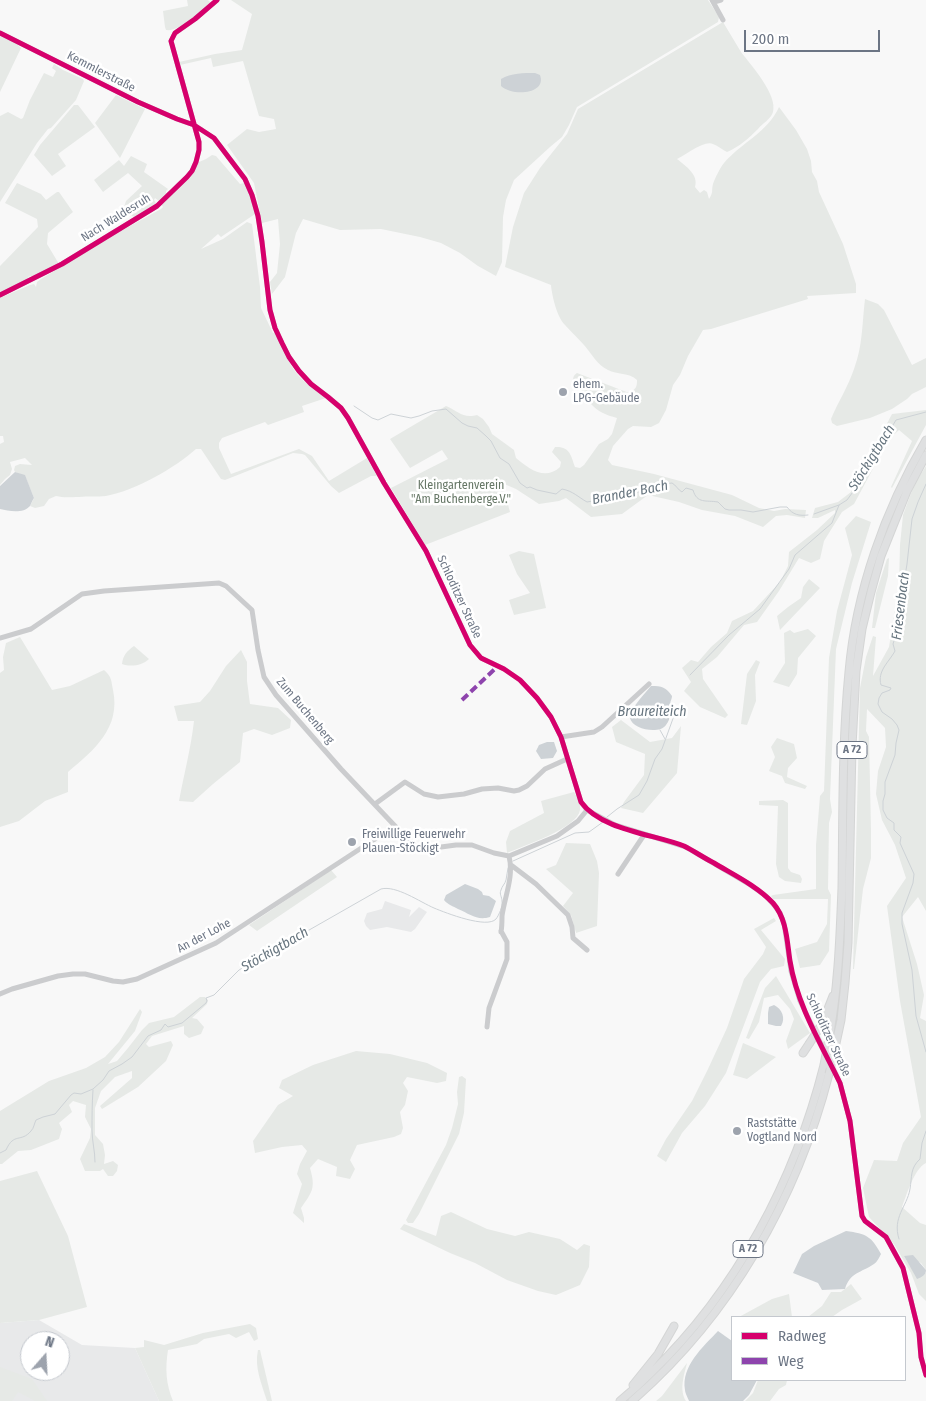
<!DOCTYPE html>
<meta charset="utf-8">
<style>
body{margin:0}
#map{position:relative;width:926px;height:1401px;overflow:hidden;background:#f8f8f8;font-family:"Fira Sans Condensed",sans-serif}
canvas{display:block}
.legend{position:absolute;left:731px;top:1316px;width:175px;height:65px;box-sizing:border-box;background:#fff;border:1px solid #c4c8ce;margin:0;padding:6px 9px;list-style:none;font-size:15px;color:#6c7584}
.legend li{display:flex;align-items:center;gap:10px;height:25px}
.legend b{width:25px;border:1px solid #c4c8ce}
.north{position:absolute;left:20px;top:1331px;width:50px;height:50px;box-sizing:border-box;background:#fff;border:1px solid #c4c8ce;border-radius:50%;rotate:19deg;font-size:14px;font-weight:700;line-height:20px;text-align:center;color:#6c7584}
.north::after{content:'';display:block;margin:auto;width:18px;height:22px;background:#9da3ad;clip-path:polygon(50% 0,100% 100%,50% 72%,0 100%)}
.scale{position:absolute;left:744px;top:30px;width:136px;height:22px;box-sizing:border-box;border:2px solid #6c7584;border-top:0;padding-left:6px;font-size:15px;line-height:18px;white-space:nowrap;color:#6c7584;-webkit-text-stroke:4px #fff;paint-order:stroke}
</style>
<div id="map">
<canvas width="926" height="1401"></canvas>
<ul class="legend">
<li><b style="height:6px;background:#d6006c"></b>Radweg</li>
<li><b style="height:6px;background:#8e44ad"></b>Weg</li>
</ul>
<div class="north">N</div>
<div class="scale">200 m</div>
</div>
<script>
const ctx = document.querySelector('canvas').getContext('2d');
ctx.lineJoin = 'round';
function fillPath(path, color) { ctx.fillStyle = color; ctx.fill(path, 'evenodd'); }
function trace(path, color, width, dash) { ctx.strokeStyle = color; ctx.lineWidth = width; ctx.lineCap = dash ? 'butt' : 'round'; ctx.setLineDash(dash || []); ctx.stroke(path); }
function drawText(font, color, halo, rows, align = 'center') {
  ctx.font = font + ' "Fira Sans Condensed",sans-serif'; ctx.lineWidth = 5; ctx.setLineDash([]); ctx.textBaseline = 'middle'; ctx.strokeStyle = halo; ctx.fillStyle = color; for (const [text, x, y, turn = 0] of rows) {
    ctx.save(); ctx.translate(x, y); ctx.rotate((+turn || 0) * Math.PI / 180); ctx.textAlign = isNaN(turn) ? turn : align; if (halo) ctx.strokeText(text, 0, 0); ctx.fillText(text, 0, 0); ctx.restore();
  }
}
const built = new Path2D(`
 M385 901 411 910 409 917 419 907 427 912 415 929 411 932 387 927 370 930 366 926 364 921 367 913 382 909Z
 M39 1320 82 1345 135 1348 159 1401H0V1323ZM30 1341H60V1371H30Z`);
const green = new Path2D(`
 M187 0H208L211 3C200 12 180 32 166 30L165 27 163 11 188 6Z
 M231 0H708L719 17 718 22 577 107 569 125 562 137 550 147 514 180 506 200 503 217 502 262 496 276 478 266 460 253 441 243 420 237 381 229 340 230 303 219 296 233 285 277 272 294 270 282 277 273 280 244 278 219 262 223 254 183 227 145 247 129 259 132 276 129 274 119 259 116 243 61 213 67 211 58 180 65 179 62 215 54 242 50 252 14Z
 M723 22C729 32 735 42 741 52 751 65 778 95 773 112 771 119 763 123 758 129 749 138 739 147 727 152 723 150 718 146 713 144 704 140 686 155 677 159 686 166 699 175 695 187L700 193 704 190 707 192 709 199C714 191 711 192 713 184 715 178 720 168 724 163 741 143 768 132 779 107L796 130 807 149 811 161 812 172 817 181 819 192 843 244 856 284V293L807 296 808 299 711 329 703 330 688 356 680 375 673 385 666 410 659 423 651 427 633 426 628 429 613 446 608 460 612 465 654 474 732 495 759 508 774 511 785 509 806 510 805 518 787 515 776 516 763 527 735 516 702 510 679 502 648 495 622 514 591 517 566 498 559 501 539 504 516 489 502 483 510 512 425 545 391 488 448 459 442 450 410 468 390 439 446 406C458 411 463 419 477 415L483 419 489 427 492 434 514 450 516 458C529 469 545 481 560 467L561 462 552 452 555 447C570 446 571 456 575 467L580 468 584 465 599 444 608 439 612 434 617 418C606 415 598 412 590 403L586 402 585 399 589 396 588 392 582 391 574 385C573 380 572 376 577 373L629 393C636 389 637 387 637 380 629 372 617 375 608 370 597 365 592 354 584 345 578 338 571 332 565 325 557 317 552 296 551 285L505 267 513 227 524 193 540 168 567 134 578 109Z
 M0 36C7 39 16 42 21 48L0 92Z
 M54 64 63 70 83 79 84 81 76 100 51 128 48 129 37 143 0 202V116L8 112 21 119 23 118 30 100 44 73 53 77 56 71 52 68Z
 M116 95 145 109 120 158 95 123Z
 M74 105H78L95 127 58 154 66 166 52 176 34 155 40 145Z
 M212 155 216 156 240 184 244 183 250 194 255 214 221 237 218 234 201 249 223 239 247 222 252 224 260 287 261 308 273 333H275C282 347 288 363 298 375 306 384 316 390 326 398L302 406 304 412 268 425 265 422 222 438 219 443V448L231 474 299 449 312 456 329 481 367 458 377 476H371L339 493 331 486 305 455 302 454 293 453 225 480 221 479 201 449H196C175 468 134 491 106 496 97 497 88 496 79 497 70 497 64 498 56 496L49 499 44 506 35 508 30 506 34 498 25 476 15 472 14 470 15 466 20 464 32 465 25 458 10 462 12 469 10 475 5 479 0 485V444L4 442 3 436H0V298L30 285 34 284 36 287 37 282 41 279 121 231 161 209 163 207 161 204C176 191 190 179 199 162L206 159Z
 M131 156 147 164 144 172 168 189 166 191V194L159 201 155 198 154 200 156 203 151 208 135 217 132 216 124 207 126 201 142 186 128 173 103 192 94 180 119 160 124 166Z
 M17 183 41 194 46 200 57 192H59L73 212 48 233 47 244 59 264 33 276H31L28 277 27 280 0 293V266L38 227 37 219 5 203Z
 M865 299 878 304 884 310 912 365 926 358V387L912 394 907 399 892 409 870 418 837 426 832 423 831 419C838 402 848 387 854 369 863 345 862 323 865 299Z
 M926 410V425L892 488 891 487 912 441 899 430 889 439 854 504 842 512 824 541 820 559 811 563 799 558 779 591 757 622 744 625 717 657 702 669 703 679 728 715 725 718 700 707 684 691 691 682 682 668 691 660 698 662 711 647 727 633 732 621 753 611 780 582 788 566 789 552 817 530 835 513V510L818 518H812L815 508 838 502 851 492 892 414Z
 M926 466V911L918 897 902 917 917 964 924 995 920 1018 926 1021V1163C914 1169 907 1194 902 1207L920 1223 926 1225V1270L921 1263 904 1256 910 1266 923 1276 926 1272V1301L919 1294 911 1273 894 1244 869 1217 863 1188 874 1160 897 1161 903 1143 921 1117 900 1001 887 906 906 878 895 845 882 820 876 794 878 771 886 747 885 728 867 709 866 731 869 737 871 830V858L863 889 854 969H853L860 688 866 657 873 636 876 637 873 676 889 647 899 585 900 545 903 515 914 485Z
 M856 516 871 522 852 583 836 649 830 799 832 812 829 823 828 889 831 895 829 951 820 965 800 968 795 949 817 942 827 924 828 899H773L771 896 773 895 816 889V845L820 796 824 791 829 658 837 611 852 555 845 528Z
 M519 551 534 554 546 608 514 615 509 600 530 593 517 574 509 555Z
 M889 558 888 576 875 628H872L876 593 887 559Z
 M809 579 820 588 780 630 777 616 788 607 801 598 803 587Z
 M808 629 816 636 798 658 797 674 789 687 773 682 785 663 784 633 790 630 794 633Z
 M20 637 52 690 70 686 104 670C112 677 111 680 113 690 121 728 94 750 68 772V792L45 801 19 821 0 827V673L4 670 3 657 6 643Z
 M134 646 149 659C142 666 130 667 122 664 123 655 127 651 134 646Z
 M241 650 247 662V681L250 704 278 708 291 720 290 728 272 735 254 729 243 733 240 762 213 784 193 802 179 801C184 774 191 748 194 721H178L174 706 200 702 210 691 226 666Z
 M756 660 760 662 755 675 756 701 747 725 741 724 747 674Z
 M621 720 650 742 672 738 681 726 677 773 643 813 621 808 624 802 644 775 645 754 616 742 612 727Z
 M777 738 794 744 797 758 788 768 787 777 807 786 805 789 785 783 782 776 769 771 775 757 771 747Z
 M574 792C577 797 581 804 580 810 578 828 523 846 507 853L506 842 510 831 544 813 541 801Z
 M783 800 788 803V868L791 872 800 875 802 879 801 883 785 881 779 877 776 864 778 806 759 805V801Z
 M566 843 590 844 597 861 599 873 597 926 576 933 571 915 563 906 573 893 546 869 556 865Z
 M331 870 337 877 257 931 249 925Z
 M774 918 776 921 761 930 785 959 784 966 771 969 760 982 726 1073 705 1106 682 1133 666 1162 657 1156 666 1139 692 1101 708 1069 727 1028 744 979 763 954 766 947 754 929Z
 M776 976 810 1033 788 1049 786 1041 794 1019 790 1009 778 995 764 998 759 1022 749 1039 746 1038 765 988Z
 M200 997H205L208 1000 207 1004 192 1018 197 1019 204 1027 201 1034 189 1038 184 1034V1026L152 1036 146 1044 149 1047 171 1041 173 1045 166 1061 138 1087 102 1109 100 1106 132 1078V1071L115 1077 101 1091 95 1108V1135L103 1144 105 1155 104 1164 113 1161 118 1165 117 1171 113 1176H108L103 1169 100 1171H85L80 1159 90 1138 91 1129 85 1117 86 1105 73 1101 69 1105 72 1112 59 1123 62 1129 59 1139 31 1150 18 1151 2 1164H0V1111L49 1081 86 1068 105 1057 119 1042 140 1009 142 1012 135 1031 108 1064 117 1061 128 1048 142 1030 149 1023 174 1017Z
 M743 1043 776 1057 747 1079 733 1075Z
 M356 1051 390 1054 427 1063 447 1073 446 1081 437 1083 407 1077 403 1083 408 1091 405 1105 400 1112 403 1128 401 1134 394 1137 357 1145 350 1160 355 1169 350 1179 336 1176 337 1167 318 1159 310 1168C316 1189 312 1192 301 1208L304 1218V1223L293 1213 302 1184 297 1174 300 1164 307 1151 302 1145 282 1147 255 1153 253 1141 278 1105 293 1096 279 1088 282 1080 313 1065Z
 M462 1076 466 1079 464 1113 459 1134 419 1214 413 1223H408L406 1220 446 1145 452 1128 458 1104 457 1092 459 1077Z
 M37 1171 68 1236 87 1307 39 1320 0 1323V1181Z
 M451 1212 487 1229 515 1236 529 1232 560 1239 577 1250 584 1244 590 1246 589 1267 580 1285 556 1295 538 1291 507 1280 475 1263 450 1253 400 1229 404 1224 436 1236 441 1216Z
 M851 1284 862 1299 842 1310 832 1317H808L822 1306 831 1292H841Z
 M789 1294 792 1317H739L772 1299Z
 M250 1324 256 1328 258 1339 254 1341 249 1332 236 1338 229 1334 204 1339 197 1344 168 1350C165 1369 166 1384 173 1401H159L135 1348 144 1347V1340L164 1345 203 1333Z
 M258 1350H260L272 1401H267C262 1385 254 1367 258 1350Z
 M687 1363C684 1375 679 1390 686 1401H656L662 1396Z
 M0 1367 32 1379 47 1401H35L18 1392 12 1401H0Z
 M758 1380H787L786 1385 779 1389 770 1401H745L753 1393Z`);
const water = new Path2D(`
 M535 73 540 75C547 94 513 97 501 86V79C511 73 524 73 535 73Z
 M15 472 25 475 34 498C33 499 30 506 30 506 23 514 9 511 0 509V486Z
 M651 686C662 686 666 687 672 696 672 698 671 700 670 703 669 711 672 718 666 725 659 735 632 729 630 718 628 711 647 691 651 686Z
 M547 742H554L557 751 553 758 541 759 536 751 539 745Z
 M465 884 478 889 482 892 483 895 489 896 496 901 490 917C477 921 470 914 458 909 453 906 448 905 444 900L446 895Z
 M774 1005C782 1009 786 1018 781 1026H776L768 1024V1013L769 1007Z
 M846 1231C867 1234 871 1236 881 1254 879 1258 877 1262 874 1264 861 1273 850 1272 845 1289L822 1290 818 1283 793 1273 802 1254 814 1246Z
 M913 1255 926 1270C926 1275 922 1277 917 1279L904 1256Z
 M718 1331 732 1341V1380H757L749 1395 743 1401H689C688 1398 685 1393 685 1390 681 1366 703 1347 718 1331Z`);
const stream = new Path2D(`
 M354 406 372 418 378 420 391 414 411 418 419 416 432 411 446 409 462 423 468 426 477 428 486 436 491 441 500 458 509 464 520 483 527 488 530 487 537 490 556 494 562 489C573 491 578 497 587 502L604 499 615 493 630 494 635 492H641L651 489 656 484H665L672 483C676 485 678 490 682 492L686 488 693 490C697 504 706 500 718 502L725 509 729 510H741L753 512 780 507H787C793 515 799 516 808 515
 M926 484 918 502 912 519 907 564 903 588V603L900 622 893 644 895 651C889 662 877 671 881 685L891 688 890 690 882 693 879 698 878 704 882 712 892 719 897 725 899 730 896 743 895 755 885 782V794L883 801V810L887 818 894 823V830L901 837 900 843 914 874 913 883 902 913V924L912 970 916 1016 926 1052
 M814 514 839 505
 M690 675 729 635 760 609 789 569 795 555 832 523 839 505 847 500 858 485 896 420 926 412
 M660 730 665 739
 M607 817 617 809 639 795 647 781 655 759 662 749 675 713 672 704 670 703
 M513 861 575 833 589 832 603 822
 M93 1090C92 1104 92 1117 92 1130 92 1141 95 1151 95 1162
 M0 1153 6 1150C14 1132 21 1143 31 1131 34 1128 34 1124 36 1120L43 1117 55 1114 71 1095 74 1093 81 1094 93 1089 103 1080 109 1071 122 1064 132 1057 148 1036 161 1030 165 1024 168 1027 182 1023 206 1003 207 1001 206 998 214 995 239 970 381 889C396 885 420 902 434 908 446 913 487 929 496 919 499 915 503 906 502 901 502 897 499 894 501 890 502 886 505 884 506 880 507 876 507 872 508 868
 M899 1239C892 1217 907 1207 910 1189 912 1177 910 1168 920 1159L922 1143 926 1131`);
const minor = new Path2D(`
 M712 0 723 20
 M714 2 721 0
 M0 33 138 102 177 119 194 125 214 138 245 179 252 195 258 216 262 242 270 310 275 328 282 343 289 357 299 371 311 384 328 397 341 408 348 418 384 483 426 551 470 645 481 658 504 669 520 680 537 698 551 717 561 737 581 802 587 810 615 825 686 847 749 884 766 896 774 905 780 913 784 923 791 971 800 1001 826 1054
 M0 295 62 264 157 206 187 177 192 171 196 162 199 150V142L171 41 175 33 195 19 217 0
 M0 638 31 629 82 594 104 591 219 583 226 586 252 610 258 650 264 677 276 695 341 769 395 826 407 840 421 849 430 851 441 847 456 845H472L494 853 509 856 557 836 578 821 587 810
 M561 737 594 732 602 727 649 684
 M375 804 405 782 424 794 438 797 464 794 482 789 498 788 514 791 519 790 527 786 545 769 567 759
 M511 865 536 884 568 915 572 927 573 938 587 950
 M618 874 644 835
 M501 932C502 927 502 921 502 916 505 895 514 877 509 856
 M0 994 12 989 58 976 73 974H85L113 981 123 982 137 979 216 943 395 826
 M487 1027 489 1008 507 959V942L501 931
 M831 1064 840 1083 850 1121 862 1216 865 1221 886 1237 903 1268 919 1333 921 1357 926 1375`);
const highway = new Path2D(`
 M822 1024 833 996
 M828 1043C838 992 840 940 842 888 843 817 842 743 849 672 856 591 885 510 926 440
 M803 1053 809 1044
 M833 1057 841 1020 845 983 848 943 852 746 856 671 862 629 871 592 881 556 907 491 926 455
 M633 1385 658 1354 674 1326
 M620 1401C631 1392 641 1383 651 1373 737 1290 795 1180 824 1065
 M632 1401C730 1316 797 1199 829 1074`);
const highwayBridge = new Path2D(`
 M809 1044 822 1024
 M824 1065 828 1043
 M829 1074 833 1057`);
const quiet = new Path2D(`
 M462 700 497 667`);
const cycleway = new Path2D(`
 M0 33 138 102 177 119 194 125 214 138 245 179 252 195 258 216 262 242 270 310 275 328 282 343 289 357 299 371 311 384 328 397 341 408 348 418 384 483 426 551 470 645 481 658 504 669 520 680 537 698 551 717 561 737 581 802C601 830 653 834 684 846 694 851 704 858 714 863 734 875 757 886 773 903 787 919 787 942 790 961 797 1005 821 1044 840 1083L850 1121 862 1216 865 1221 886 1237 903 1268 919 1333 921 1357 926 1375
 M0 295 62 264 157 206 187 177 192 171 196 162 199 150V142L171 41 175 33 195 19 217 0`);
const markers = [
 [563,392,5,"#9da3ad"],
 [352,842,5,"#9da3ad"],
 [737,1131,5,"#9da3ad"]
];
const shields = [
 [852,750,30],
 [748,1249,30]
];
const shieldNames = [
 ["A 72",852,750],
 ["A 72",748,1249]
];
const streetNames = [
 ["Kemmlerstraße",101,72,27],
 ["Nach Waldesruh",116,218,-32],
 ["Schloditzer Straße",459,597,65],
 ["Zum Buchenberg",305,711,50],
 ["An der Lohe",204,936,-28],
 ["Schloditzer Straße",828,1035,65]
];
const poiNames = [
 ["ehem.",573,385],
 ["LPG-Gebäude",573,399],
 ["Freiwillige Feuerwehr",362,835],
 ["Plauen-Stöckigt",362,849],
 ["Raststätte",747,1124],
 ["Vogtland Nord",747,1138]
];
const parkNames = [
 ["Kleingartenverein",461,486],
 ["\"Am Buchenberge.V.\"",461,500]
];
const waterNames = [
 ["Stöckigtbach",872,458,-58],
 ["Brander Bach",630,493,-11],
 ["Friesenbach",901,606,-83],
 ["Braureiteich",652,712],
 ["Stöckigtbach",275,950,-30]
];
fillPath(built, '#e8e9ea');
fillPath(green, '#e6e9e6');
fillPath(water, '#cdd2d6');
trace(stream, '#cdd2d6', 1);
trace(highway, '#d4d5d5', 9);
trace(minor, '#cbccce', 5);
trace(highway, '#dfe0e1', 7);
trace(highwayBridge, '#d4d5d5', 9, []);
trace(highwayBridge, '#dfe0e1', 7);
trace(quiet, '#8e44ad', 4, [8, 4]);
trace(cycleway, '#d6006c', 5);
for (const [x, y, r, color] of markers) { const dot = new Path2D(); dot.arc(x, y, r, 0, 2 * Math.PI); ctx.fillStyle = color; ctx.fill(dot); trace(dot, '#fff', 2); }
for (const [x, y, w] of shields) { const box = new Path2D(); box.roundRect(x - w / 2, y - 8.5, w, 17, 4); ctx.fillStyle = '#fff'; ctx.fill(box); trace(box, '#6c7584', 1); }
drawText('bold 11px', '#6c7584', null, shieldNames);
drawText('12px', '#6c7584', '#fff', streetNames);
drawText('12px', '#6c7584', '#fff', poiNames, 'left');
drawText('12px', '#676', '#fff', parkNames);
drawText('italic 14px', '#67757f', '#fff', waterNames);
</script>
